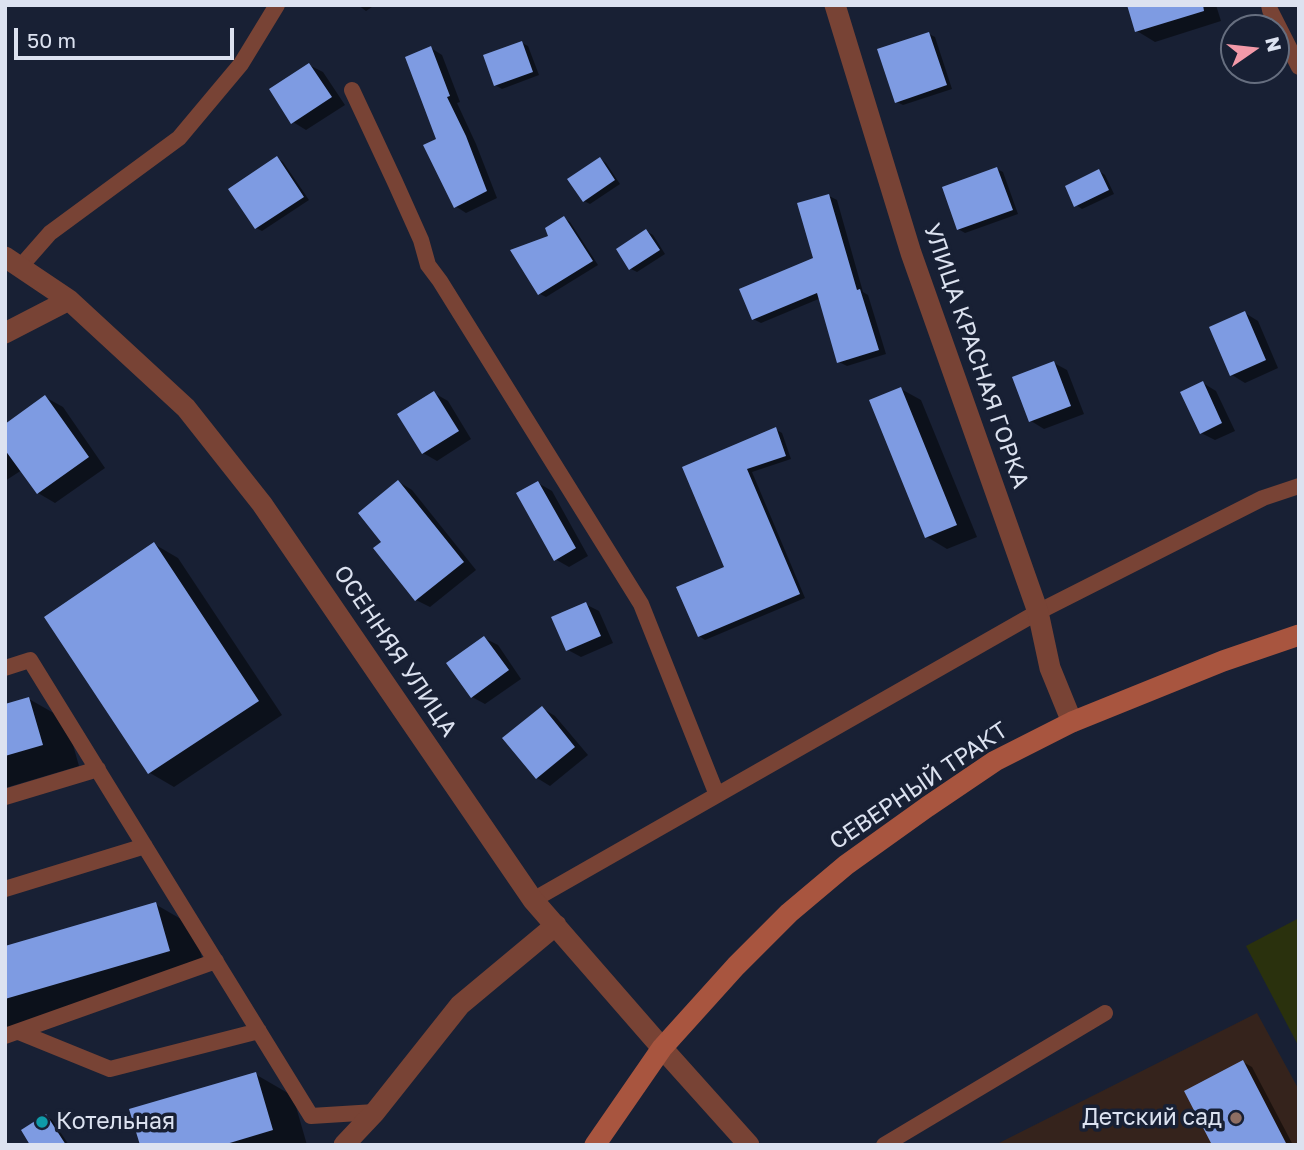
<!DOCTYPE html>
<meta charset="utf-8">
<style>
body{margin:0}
#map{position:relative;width:1304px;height:1150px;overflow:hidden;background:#182034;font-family:"Golos Text",sans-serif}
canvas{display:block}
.frame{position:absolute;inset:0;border:7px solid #dce2f0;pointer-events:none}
.north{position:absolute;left:1220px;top:14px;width:70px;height:70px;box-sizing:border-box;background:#182034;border:2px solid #666e7f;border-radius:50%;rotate:76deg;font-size:19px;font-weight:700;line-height:28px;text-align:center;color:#dce2f0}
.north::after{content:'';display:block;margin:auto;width:24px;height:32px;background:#f39aa9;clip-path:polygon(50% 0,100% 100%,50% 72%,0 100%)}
.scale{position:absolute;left:14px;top:28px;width:220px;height:32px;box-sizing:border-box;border:4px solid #dce2f0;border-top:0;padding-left:9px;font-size:21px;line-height:24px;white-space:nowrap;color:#dce2f0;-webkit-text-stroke:5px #182034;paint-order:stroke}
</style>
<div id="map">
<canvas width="1304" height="1150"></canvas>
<div class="frame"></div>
<div class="north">N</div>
<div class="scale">50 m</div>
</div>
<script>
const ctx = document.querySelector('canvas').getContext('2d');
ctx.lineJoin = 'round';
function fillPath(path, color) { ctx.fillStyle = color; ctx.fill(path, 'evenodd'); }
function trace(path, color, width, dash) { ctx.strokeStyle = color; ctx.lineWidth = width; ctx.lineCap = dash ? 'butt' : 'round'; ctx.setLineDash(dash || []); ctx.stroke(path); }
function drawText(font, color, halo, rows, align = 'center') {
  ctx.font = font + ' "Golos Text",sans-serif'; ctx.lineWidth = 7; ctx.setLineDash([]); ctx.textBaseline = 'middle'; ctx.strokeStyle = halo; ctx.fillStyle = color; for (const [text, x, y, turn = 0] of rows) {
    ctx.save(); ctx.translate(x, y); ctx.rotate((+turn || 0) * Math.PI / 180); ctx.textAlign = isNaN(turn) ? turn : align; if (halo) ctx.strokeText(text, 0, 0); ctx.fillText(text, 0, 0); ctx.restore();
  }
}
const education = new Path2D(`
 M1257 1013 1299 1090V1145H995Z`);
const green = new Path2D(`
 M1299 918V1047L1246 946Z`);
const shadow = new Path2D(`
 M358 5H375L366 11Z
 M1129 5H1216L1221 21 1155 42 1137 31Z
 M929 34 935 37 952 89 903 105 897 102Z
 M522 43 528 46 539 75 502 89 495 85Z
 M431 48 442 55 460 102 457 103 476 144 497 198 466 213 455 206 438 140Z
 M309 65 323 72 345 105 306 130 293 122Z
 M277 158 283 162 309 200 262 231 256 228Z
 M600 159 606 163 620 184 590 204 584 201Z
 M997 169 1003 172 1018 214 965 233 958 229Z
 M1099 171 1105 175 1114 194 1082 209 1076 205Z
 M829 196 837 200 863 292 868 295 886 354 847 366 839 362 821 298 761 323 753 319 815 259Z
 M564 218 570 222 598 265 546 297 540 294 551 237Z
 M646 231 653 235 665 254 637 272 631 269Z
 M1245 313 1258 321 1278 368 1245 383 1232 375Z
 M1054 363 1067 370 1084 414 1044 429 1031 421Z
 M1203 383 1216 391 1235 431 1215 440 1201 433Z
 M901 389 921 400 977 537 947 549 927 537Z
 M434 393 448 401 471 439 437 461 423 453Z
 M45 397 63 407 105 468 55 503 38 493 22 470 5 481V426Z
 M775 429 782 433 791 459 752 472 805 598 705 640 699 636 726 568 684 468Z
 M399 482 412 490 476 570 430 607 416 600 383 542Z
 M538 483 552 491 588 556 569 567 555 559Z
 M154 544 178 558 282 715 174 787 150 773Z
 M585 604 599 611 613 643 581 657 568 650Z
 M484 638 498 645 521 679 485 704 472 697Z
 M29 699 66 720 79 766 5 788V706Z
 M542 708 555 716 588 755 550 786 537 778Z
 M155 904 193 926 206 972 5 1031V948Z
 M1243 1062 1252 1067 1293 1145H1214Z
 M255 1074 293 1096 307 1145H141Z
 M46 1116 52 1120 69 1145H33Z`);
const building = new Path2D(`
 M1127 5H1203L1204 11 1135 32Z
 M929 32 947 85 895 103 877 49Z
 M522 41 533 72 494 86 483 55Z
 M431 46 450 96 447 97 466 136 487 191 454 208 423 145 436 139 405 57Z
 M309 63 332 97 291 124 269 89Z
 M277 156 304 197 255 229 228 189Z
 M600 157 615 180 583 202 567 179Z
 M997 167 1013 210 957 230 942 187Z
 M1099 169 1109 190 1074 207 1065 186Z
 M829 194 857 290 860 289 879 350 837 363 817 293 752 320 739 289 813 258 797 203Z
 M564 216 593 261 538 295 510 250 548 236 545 228Z
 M646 229 660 250 629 270 616 249Z
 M1245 311 1266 360 1230 376 1209 327Z
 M1054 361 1071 406 1029 422 1012 377Z
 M1203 381 1222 423 1200 434 1180 392Z
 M901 387 957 525 925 538 869 400Z
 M434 391 459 431 422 454 397 414Z
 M45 395 89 457 37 494 5 450V424Z
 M776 427 786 456 747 469 800 594 698 637 676 587 724 567 682 467Z
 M398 480 464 562 415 601 373 548 381 542 358 513Z
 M538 481 576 548 554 561 516 493Z
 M154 542 259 701 148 774 44 617Z
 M586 602 601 636 566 651 551 617Z
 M484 636 509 670 471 698 446 663Z
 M29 697 43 745 5 756V704Z
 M542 706 575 747 536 779 502 738Z
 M156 902 170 951 5 999V946Z
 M1243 1060 1287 1145H1212L1184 1091Z
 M256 1072 273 1130 223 1145H140L129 1109Z
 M46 1114 66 1145H30L21 1130Z`);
const service = new Path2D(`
 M1269 5 1270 10 1299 67
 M352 90 395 182 421 240 428 265 440 281 641 604 717 795
 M21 266 50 233 179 138 241 64 277 5
 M5 668 30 660 311 1116 375 1112
 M5 797 98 769
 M5 889 145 846
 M533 900 1038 612 1263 498 1299 486
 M19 1032 110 1069 259 1031
 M5 1036 216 961
 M884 1145 1105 1013`);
const minor = new Path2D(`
 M835 5 911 253 1038 612 1050 668 1072 722
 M5 257 69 300 186 408 262 504 533 900 662 1048 749 1145
 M5 333 69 300
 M344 1145 375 1112 460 1005 556 925`);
const secondary = new Path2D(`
 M595 1145 662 1048 736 966 789 913 846 865 927 807 995 761 1072 722 1223 661 1299 635`);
const markers = [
 [1236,1118,7,"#8d6e63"],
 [42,1122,7,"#0f9aa8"]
];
const streetNames = [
 ["УЛИЦА КРАСНАЯ ГОРКА",976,356,71],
 ["ОСЕННЯЯ УЛИЦА",395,651,56],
 ["СЕВЕРНЫЙ ТРАКТ",919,786,-34]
];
const poiNames = [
 ["Детский сад",1222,1118],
 ["Котельная",56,1122,"left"]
];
fillPath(education, '#35231c');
fillPath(green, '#2a310d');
fillPath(shadow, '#0007');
fillPath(building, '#7e9be2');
trace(service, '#784335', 16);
trace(minor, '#784335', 21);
trace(secondary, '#a8553f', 21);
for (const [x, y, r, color] of markers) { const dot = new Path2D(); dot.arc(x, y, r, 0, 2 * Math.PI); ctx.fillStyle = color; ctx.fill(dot); trace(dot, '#182034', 2.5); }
drawText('23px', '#dce2f0', '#182034', streetNames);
drawText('23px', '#dce2f0', '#182034', poiNames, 'right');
</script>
